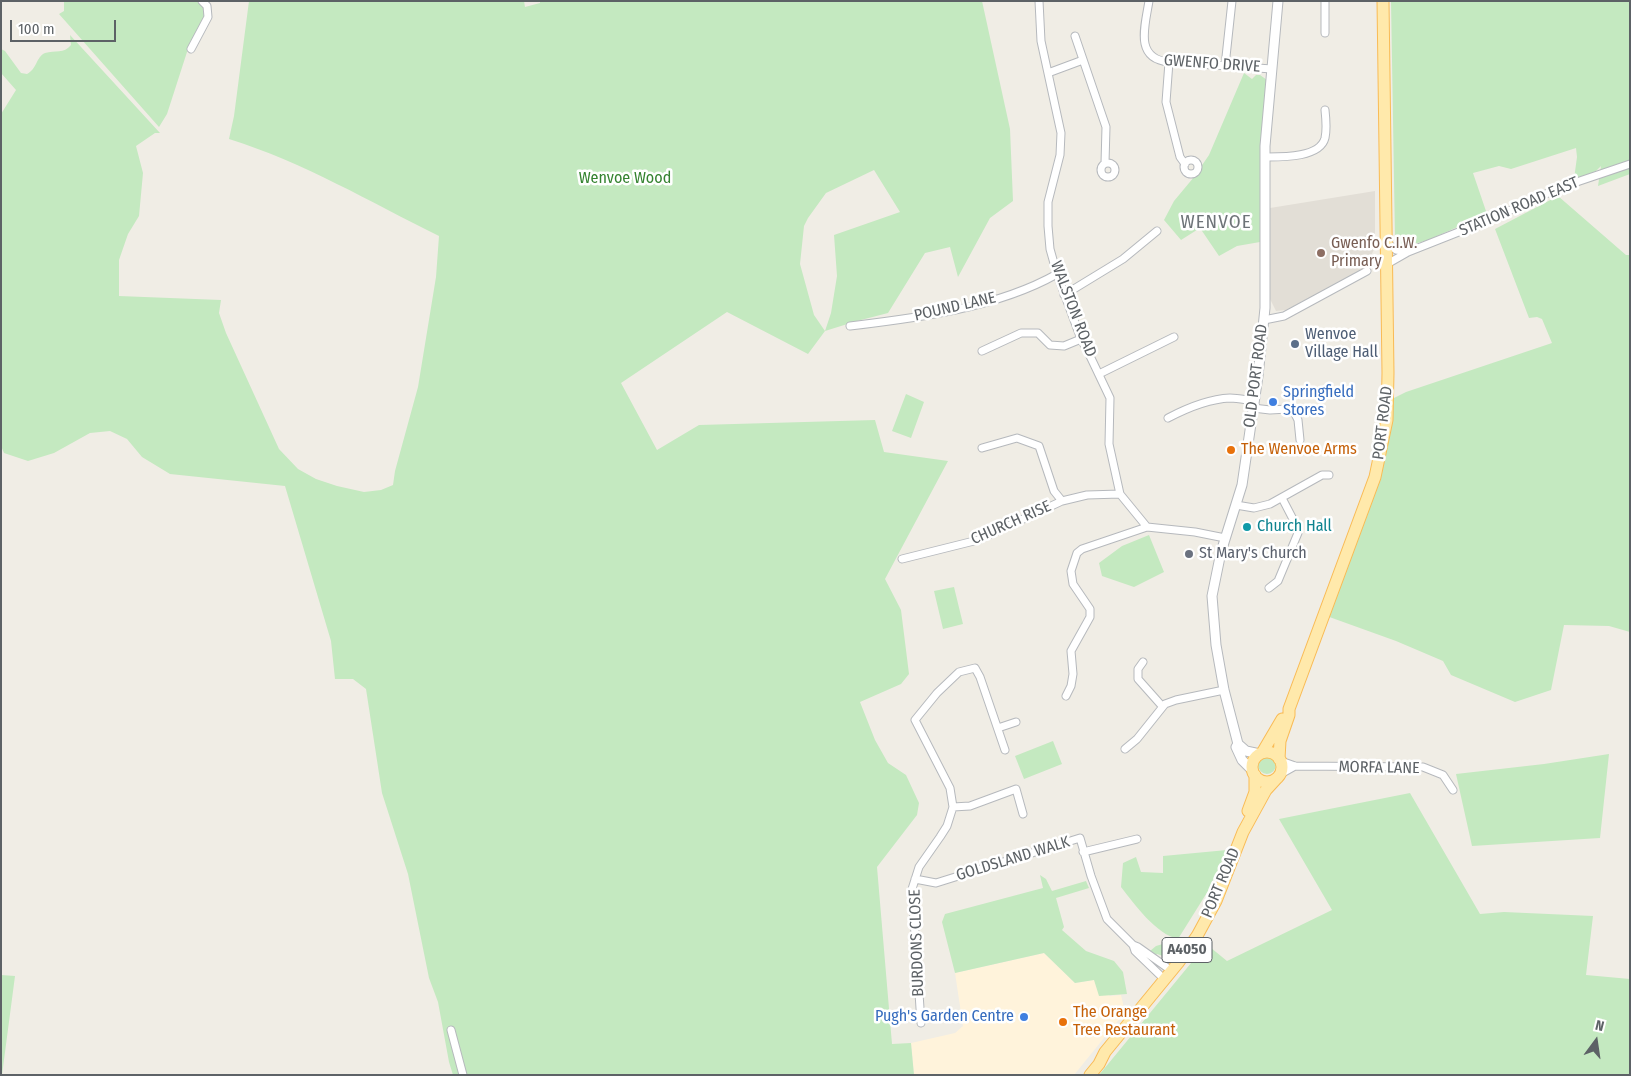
<!DOCTYPE html>
<style>
body{margin:0}
#map{position:relative;width:1631px;height:1076px;overflow:hidden;background:#f0ede5;font-family:"Fira Sans Condensed",sans-serif}
canvas{display:block}
.frame{position:absolute;inset:0;border:2px solid #5d6266;pointer-events:none}
.north{position:absolute;left:1571px;top:1016px;width:50px;height:50px;-webkit-text-stroke:4px #fff;paint-order:stroke;rotate:14deg;font-size:14px;font-weight:700;line-height:20px;text-align:center;color:#5d6266}
.north::after{content:'';display:block;margin:auto;width:18px;height:22px;background:#5d6266;clip-path:polygon(50% 0,100% 100%,50% 72%,0 100%)}
.scale{position:absolute;left:10px;top:20px;width:106px;height:22px;box-sizing:border-box;border:2px solid #5d6266;border-top:0;padding-left:6px;font-size:15px;line-height:18px;white-space:nowrap;color:#5d6266;-webkit-text-stroke:4px #fff;paint-order:stroke}
</style>
<div id="map">
<canvas width="1631" height="1076"></canvas>
<div class="frame"></div>
<div class="north">N</div>
<div class="scale">100 m</div>
</div>
<script>
const ctx = document.querySelector('canvas').getContext('2d');
ctx.lineJoin = 'round';
function fillPath(path, color) { ctx.fillStyle = color; ctx.fill(path, 'evenodd'); }
function trace(path, color, width, dash) { ctx.strokeStyle = color; ctx.lineWidth = width; ctx.lineCap = dash ? 'butt' : 'round'; ctx.setLineDash(dash || []); ctx.stroke(path); }
function drawText(font, color, halo, rows, align = 'center') {
  ctx.font = font + ' "Fira Sans Condensed",sans-serif'; ctx.lineWidth = 5; ctx.setLineDash([]); ctx.textBaseline = 'middle'; ctx.strokeStyle = halo; ctx.fillStyle = color; for (const [text, x, y, turn = 0] of rows) {
    ctx.save(); ctx.translate(x, y); ctx.rotate((+turn || 0) * Math.PI / 180); ctx.textAlign = isNaN(turn) ? turn : align; if (halo) ctx.strokeText(text, 0, 0); ctx.fillText(text, 0, 0); ctx.restore();
  }
}
const commercial = new Path2D(`
 M1044 953 1075 983 1094 980 1110 996 1121 995 1125 1012 1074 1075H914L911 1043 955 1033 963 1026 955 973Z`);
const education = new Path2D(`
 M1375 191V247L1367 265 1363 270 1286 310 1276 311 1270 299V208Z`);
const green = new Path2D(`
 M64 1H199L205 5 206 16 187 52 167 114 159 127 59 14 64 11Z
 M249 1H524L525 7 540 3V1H982L1010 129 1013 201 990 218 958 277 950 247 925 253 888 313 857 321 825 331 808 354 727 312 621 383 657 450 699 425 875 420 884 452 948 461 885 579 901 610 909 674 901 684 860 702 875 740 888 763 906 775 919 803 917 815 877 867 892 1044 911 1043 914 1075H453L449 1062 438 1002 429 978 408 874 382 793 366 689 353 679H335L331 641 285 486 170 474 142 457 127 439 110 431 90 433 54 453 28 461 4 453 1 446V114L16 90 1 73V49L5 51 21 73 27 74C37 69 36 57 45 53 55 50 64 54 71 45L70 35 160 133H155L136 146 143 173 139 216 128 234 119 260V296L221 300 219 313 226 333 279 449 298 469 316 479 337 486 364 492 381 490 393 485 395 471 418 387 436 277 439 236C370 202 303 162 229 139L234 116ZM874 170 900 212 834 235 837 276 831 313 825 331 814 315 800 264 804 226 808 218 826 193Z
 M1391 1H1630V174L1598 186 1601 166 1593 174 1574 179 1577 157 1576 148 1511 169 1499 166 1473 173 1487 214 1428 240 1403 247 1395 239Z
 M1244 73 1252 79 1256 75H1260L1267 80 1262 130 1260 242 1237 246 1219 256 1200 228 1181 240 1164 220 1174 201 1194 177 1209 155Z
 M1558 196 1626 255H1630V632L1609 626 1564 625 1551 690 1515 702 1451 675 1443 661 1396 641 1321 614 1365 496 1377 439 1382 404 1406 392 1552 343 1542 319 1537 317 1529 318 1495 229Z
 M906 394 924 402 911 438 892 431Z
 M1149 535 1164 572 1134 587 1102 576 1099 563 1122 546Z
 M954 587 963 624 943 629 934 591Z
 M1053 741 1062 764 1024 779 1015 756Z
 M1609 754 1600 838 1472 846 1456 774 1544 764Z
 M1258 765a9 9 0 1 1 18 0a9 9 0 1 1-18 0Z
 M1410 793 1480 914 1504 912 1593 916 1586 975 1630 979V1075H1099L1196 957 1205 943 1227 961 1332 910 1279 819Z
 M1227 850 1208 891 1178 939C1156 934 1135 905 1121 887L1123 863 1136 857 1141 872 1163 873V856Z
 M1040 875 1046 879 1052 891 1086 881 1089 888 1056 898 1064 927 1062 930 1086 951 1114 961 1123 972 1127 994 1099 996 1094 980 1075 983 1044 953 955 973 942 922 945 914 1043 888Z
 M1166 943 1180 945 1171 955 1166 957 1157 954 1156 955 1150 951 1156 946Z
 M1 975 15 976 2 1075H1Z`);
const minor = new Path2D(`
 M1039 1 1041 41 1061 133 1060 155 1048 202V226L1050 249 1057 274 1081 339 1090 356 1110 398 1109 444 1120 494 1147 527 1195 532 1225 538
 M1149 1C1145 26 1134 59 1169 62L1272 69
 M1325 33V1
 M1075 36 1106 127 1105 163
 M191 49 208 17 207 6 202 1
 M1169 62 1166 102 1180 157 1185 164
 M1225 66 1232 1
 M1048 73 1083 60
 M1265 157C1281 157 1320 158 1325 138 1327 129 1326 119 1325 110
 M1184 167a7 7 0 1 1 14 0a7 7 0 1 1-14 0Z
 M1101 170a7 7 0 1 1 14 0a7 7 0 1 1-14 0Z
 M1387 243 1396 250 1408 252
 M1387 264 1408 252 1489 220 1559 188 1630 164
 M1064 295 1123 259 1157 231
 M1264 320 1284 316 1367 271
 M850 326C917 318 997 308 1057 274
 M982 351 1021 333H1038L1050 345 1064 346 1081 339
 M1099 374 1174 337
 M1253 408 1270 410 1288 409 1294 412 1298 420 1300 440
 M1168 418C1187 408 1208 399 1230 398 1238 398 1246 400 1254 401
 M982 448 1017 438 1039 446 1054 491 1062 501
 M1236 505 1254 508 1270 504 1322 475H1329
 M902 559 978 540 1062 501 1087 495 1120 494
 M1269 588 1278 581 1298 533 1296 525 1282 498
 M1143 662 1138 669V679L1162 706
 M1066 696 1071 686 1073 674 1071 651 1090 617V609L1073 584 1071 571 1077 553 1082 549 1147 527
 M998 728 1016 722
 M1125 749 1137 739 1165 704 1176 700 1224 690
 M1281 761 1295 766 1423 767 1443 775 1453 790
 M1279 775 1295 766
 M953 807 970 806 1016 789 1023 814
 M1083 852 1137 839
 M915 879 936 883 1080 838 1091 876 1107 919 1133 945 1138 947 1172 971
 M1133 945 1135 951 1164 979
 M921 1023 912 889 919 867 940 837 947 826 953 807 950 788 915 720 937 693 959 672 975 668 980 677 1005 750
 M451 1030 463 1075`);
const tertiary = new Path2D(`
 M1238 744 1246 751 1260 754
 M1253 771 1242 760 1236 747 1238 744 1224 690 1216 645 1212 596 1221 552 1242 485 1258 376 1265 308V146L1278 1`);
const primary = new Path2D(`
 M1252 767a15 15 0 1 1 30 0a15 15 0 1 1-30 0Z
 M1262 753 1282 719
 M1279 759 1280 741 1289 715V709L1375 477 1387 420 1388 373 1383 1
 M1248 811 1255 792V775
 M1090 1075 1099 1064 1105 1052 1178 963 1197 936 1216 901 1243 832 1266 790 1277 778`);
const markers = [
 [1321,253,5,"#8d6e63"],
 [1295,344,5,"#5c6f8a"],
 [1273,402,5,"#3f7fe0"],
 [1231,450,5,"#e8710a"],
 [1247,527,5,"#0f9aa8"],
 [1189,554,5,"#6b7280"],
 [1024,1017,5,"#3f7fe0"],
 [1063,1022,5,"#e8710a"]
];
const shields = [
 [1187,950,50]
];
const shieldNames = [
 ["A4050",1187,950]
];
const streetNames = [
 ["GWENFO DRIVE",1212,64,4],
 ["STATION ROAD EAST",1519,207,-23],
 ["POUND LANE",955,307,-13],
 ["WALSTON ROAD",1073,309,69],
 ["OLD PORT ROAD",1256,376,-83],
 ["PORT ROAD",1383,423,-83],
 ["CHURCH RISE",1011,523,-24],
 ["MORFA LANE",1379,768,1],
 ["GOLDSLAND WALK",1013,859,-17],
 ["PORT ROAD",1221,883,-67],
 ["BURDONS CLOSE",917,943,-92]
];
const parkNames = [
 ["Wenvoe Wood",625,179]
];
const educationNames = [
 ["Gwenfo C.I.W.",1331,244],
 ["Primary",1331,262]
];
const serviceNames = [
 ["Wenvoe",1305,335],
 ["Village Hall",1305,353]
];
const shopNames = [
 ["Springfield",1283,393],
 ["Stores",1283,411],
 ["Pugh's Garden Centre",1014,1017,"right"]
];
const foodNames = [
 ["The Wenvoe Arms",1241,450],
 ["The Orange",1073,1013],
 ["Tree Restaurant",1073,1031]
];
const cultureNames = [
 ["Church Hall",1257,527]
];
const worshipNames = [
 ["St Mary's Church",1199,554]
];
const quarterNames = [
 ["WENVOE",1216,223]
];
fillPath(commercial, '#fff3db');
fillPath(education, '#e2ded6');
fillPath(green, '#c4e9c0');
trace(minor, '#b6b9bd', 9);
trace(tertiary, '#b6b9bd', 11);
trace(primary, '#f9bb55', 13);
trace(minor, '#fff', 7);
trace(tertiary, '#fff', 9);
trace(primary, '#ffe9ab', 11);
for (const [x, y, r, color] of markers) { const dot = new Path2D(); dot.arc(x, y, r, 0, 2 * Math.PI); ctx.fillStyle = color; ctx.fill(dot); trace(dot, '#fff', 2); }
for (const [x, y, w] of shields) { const box = new Path2D(); box.roundRect(x - w / 2, y - 12.5, w, 25, 4); ctx.fillStyle = '#fff'; ctx.fill(box); trace(box, '#5d6266', 1); }
drawText('bold 15px', '#5d6266', null, shieldNames);
drawText('16px', '#5d6266', '#fff', streetNames);
drawText('16px', '#348330', '#fff', parkNames);
drawText('16px', '#785e54', '#fff', educationNames, 'left');
drawText('16px', '#4e5e75', '#fff', serviceNames, 'left');
drawText('16px', '#366cbe', '#fff', shopNames, 'left');
drawText('16px', '#c56008', '#fff', foodNames, 'left');
drawText('16px', '#0d838f', '#fff', cultureNames, 'left');
drawText('16px', '#5b616d', '#fff', worshipNames, 'left');
ctx.letterSpacing = '1px';
drawText('19px', '#6e7478', '#fff', quarterNames);
ctx.letterSpacing = '0px';
</script>
